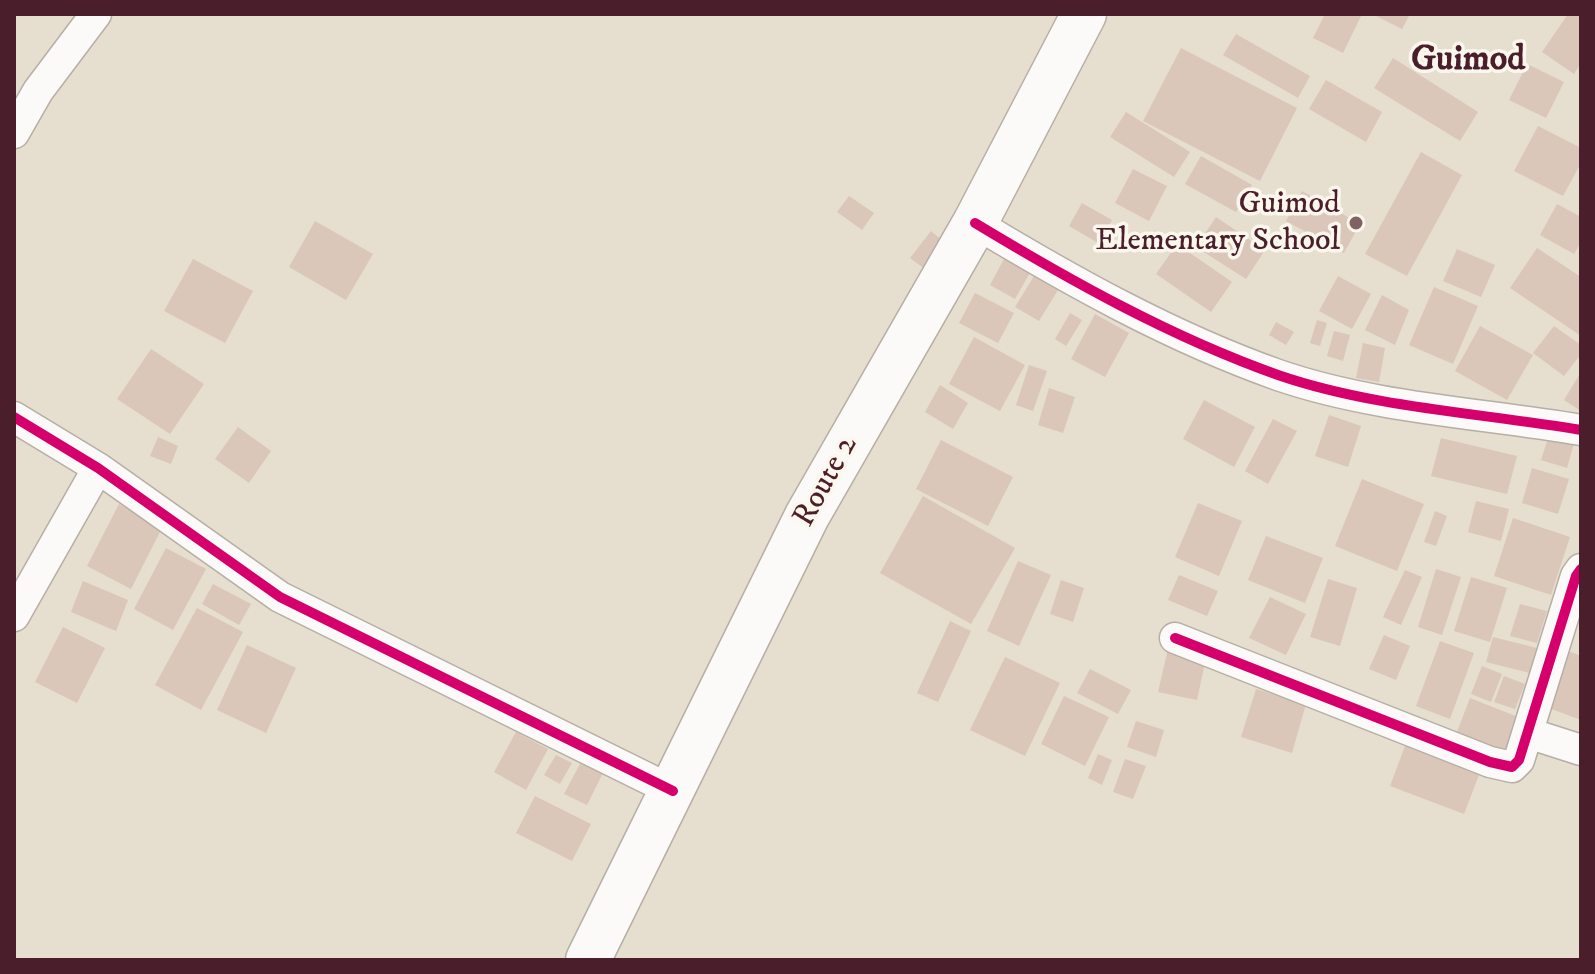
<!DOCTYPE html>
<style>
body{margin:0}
#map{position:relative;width:1595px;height:974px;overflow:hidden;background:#e6dece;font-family:"IM FELL DW Pica",serif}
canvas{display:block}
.frame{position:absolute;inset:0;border:16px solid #4a1f2b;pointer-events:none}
</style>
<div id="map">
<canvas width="1595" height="974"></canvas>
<div class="frame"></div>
</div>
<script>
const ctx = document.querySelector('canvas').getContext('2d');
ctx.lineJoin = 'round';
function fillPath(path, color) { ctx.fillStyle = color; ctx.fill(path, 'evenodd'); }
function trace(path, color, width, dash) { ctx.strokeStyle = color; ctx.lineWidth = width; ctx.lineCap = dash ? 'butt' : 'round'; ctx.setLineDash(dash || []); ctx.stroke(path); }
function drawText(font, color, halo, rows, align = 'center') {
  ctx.font = font + ' "IM FELL DW Pica",serif'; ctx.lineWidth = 7; ctx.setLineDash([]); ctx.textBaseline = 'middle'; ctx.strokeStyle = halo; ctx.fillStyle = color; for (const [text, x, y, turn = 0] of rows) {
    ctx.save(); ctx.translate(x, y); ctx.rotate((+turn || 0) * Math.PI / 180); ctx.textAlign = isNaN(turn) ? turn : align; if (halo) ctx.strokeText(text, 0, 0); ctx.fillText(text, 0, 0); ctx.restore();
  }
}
const building = new Path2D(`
 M1325 14H1362L1343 53 1313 38Z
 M1372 14H1410L1402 29Z
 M1568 14H1581V63L1574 74 1542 52Z
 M1236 34 1310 76 1298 98 1223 55Z
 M1181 48 1297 108 1260 181 1143 121Z
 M1393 58 1478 112 1460 141 1374 88Z
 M1527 64 1564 82 1546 118 1509 100Z
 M1326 80 1382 112 1366 142 1309 109Z
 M1126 112 1190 152 1174 177 1110 137Z
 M1538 126 1581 148V163L1563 196 1514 171Z
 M1421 152 1462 175 1407 276 1365 254Z
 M1201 156 1252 185 1236 212 1185 184Z
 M1133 169 1167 186 1149 221 1115 203Z
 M1302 191 1360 224 1344 253 1286 221Z
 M849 196 874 213 862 230 837 212Z
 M1082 203 1112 220 1098 243 1069 226Z
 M1557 204 1581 217V242L1574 254 1540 235Z
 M1216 217 1265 250 1246 279 1196 247Z
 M315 221 373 254 346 300 289 267Z
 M931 231 949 246 929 272 910 258Z
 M1177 244 1232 282 1211 312 1156 274Z
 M1537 248 1581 277V336L1510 288Z
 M1457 249 1495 265 1481 297 1443 281Z
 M1005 257 1031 271 1015 299 990 285Z
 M193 259 253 291 225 343 164 311Z
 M1034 276 1058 290 1039 321 1015 307Z
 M1338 276 1371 294 1352 329 1319 311Z
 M1434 287 1478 306 1453 364 1409 345Z
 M975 293 1014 313 998 343 959 323Z
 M1382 295 1409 310 1395 345 1365 330Z
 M1070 313 1082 320 1066 346 1055 339Z
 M1095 314 1129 333 1105 377 1071 359Z
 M1317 320 1327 323 1320 346 1310 343Z
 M1276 322 1294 332 1286 345 1269 335Z
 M1480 326 1533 355 1507 400 1455 371Z
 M1554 326 1581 345V354L1564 376 1533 353Z
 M1334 331 1350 335 1343 361 1327 356Z
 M974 337 1025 365 1000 411 949 384Z
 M1363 343 1385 348 1379 382 1356 378Z
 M151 349 204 384 170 434 117 399Z
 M1029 365 1047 371 1033 411 1016 405Z
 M1581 372V411L1564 400Z
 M940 385 968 403 953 429 925 412Z
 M1049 388 1075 397 1063 433 1038 425Z
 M1204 400 1255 427 1234 467 1183 439Z
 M1329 415 1361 426 1348 467 1315 456Z
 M1273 419 1297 431 1268 484 1245 471Z
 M238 427 271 451 249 483 215 459Z
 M1551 429 1576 436 1567 468 1541 460Z
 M158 437 178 446 171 464 150 456Z
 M1441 438 1517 456 1507 494 1431 476Z
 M941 440 1013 477 988 526 916 489Z
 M1532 468 1569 479 1558 514 1522 503Z
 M1362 479 1424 504 1397 571 1335 546Z
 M923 496 1015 548 971 624 880 573Z
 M1476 501 1509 509 1501 541 1468 532Z
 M1198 503 1242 521 1219 576 1175 557Z
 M119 504 163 526 131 589 87 566Z
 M1435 511 1447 516 1436 546 1424 542Z
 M1513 518 1570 537 1551 595 1494 576Z
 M1266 536 1323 558 1305 603 1248 580Z
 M166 548 206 569 173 630 134 609Z
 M1018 561 1051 575 1019 646 987 631Z
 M1436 569 1461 577 1442 635 1418 627Z
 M1405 570 1422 577 1401 625 1383 617Z
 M1179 575 1218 591 1207 616 1168 600Z
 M1471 577 1507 588 1490 642 1454 631Z
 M1328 579 1357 588 1340 646 1310 637Z
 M1061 580 1084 588 1073 622 1050 614Z
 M83 581 128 600 116 631 71 612Z
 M213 584 251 604 239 625 202 604Z
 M1270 597 1306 614 1286 655 1249 638Z
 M1520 604 1547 611 1537 643 1510 636Z
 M197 608 243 632 201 710 155 685Z
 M950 621 971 631 938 702 917 693Z
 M63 627 105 648 77 703 35 682Z
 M1384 635 1410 646 1396 680 1369 669Z
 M1493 637 1541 649 1534 674 1486 662Z
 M1440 641 1474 653 1450 719 1416 706Z
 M247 645 296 668 266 733 217 710Z
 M1168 649 1206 658 1197 700 1158 692Z
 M1568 651 1581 656V720L1546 707Z
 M1005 657 1060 683 1025 756 970 730Z
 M1482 666 1502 674 1491 702 1471 694Z
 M1090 669 1131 690 1118 714 1077 693Z
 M1504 676 1525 684 1515 709 1494 702Z
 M1256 689 1306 704 1292 753 1241 737Z
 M1064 696 1109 717 1085 766 1041 744Z
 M1470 698 1523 719 1508 757 1455 737Z
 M1136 721 1164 730 1156 757 1127 747Z
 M516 732 548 749 526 790 494 772Z
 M1405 746 1479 775 1464 814 1390 786Z
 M1098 754 1112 760 1102 785 1088 778Z
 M556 755 572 763 560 784 544 775Z
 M1125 759 1146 766 1133 799 1113 792Z
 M581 762 603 773 587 805 564 794Z
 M535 796 591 824 572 861 516 833Z`);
const minor = new Path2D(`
 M14 133 38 91 96 14
 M975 223C1071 281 1171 337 1278 375 1374 408 1481 413 1581 430
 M14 417 98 468 280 597 673 791
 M14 616 98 468
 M1175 638 1490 762 1512 767 1519 760 1576 576 1581 569
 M1528 733 1581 750`);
const highway = new Path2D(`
 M588 960 807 516 975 223 1084 14`);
const cycleway = new Path2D(`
 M975 223C1071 281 1171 337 1278 375 1374 408 1481 413 1581 430
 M14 417 98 468 280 597 673 791
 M1175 638 1490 762 1512 767 1519 760 1576 576 1581 569`);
const markers = [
 [1356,223,8,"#816264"]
];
const poiNames = [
 ["Guimod",1340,205],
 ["Elementary School",1340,242]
];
const streetNames = [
 ["Route 2",827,482,-61]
];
const quarterNames = [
 ["Guimod",1468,62]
];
fillPath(building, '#dac7ba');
trace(minor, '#b7aea5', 33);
trace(highway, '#b7aea5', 47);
trace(minor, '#fbfaf8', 30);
trace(highway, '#fbfaf8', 44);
trace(cycleway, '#d6006c', 10);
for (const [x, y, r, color] of markers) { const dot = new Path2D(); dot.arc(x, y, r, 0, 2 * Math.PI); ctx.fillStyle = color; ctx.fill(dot); trace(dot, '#fbf7ec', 3); }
drawText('32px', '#4a1f2b', '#fbf7ec', poiNames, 'right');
drawText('32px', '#4a1f2b', '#fbf7ec', streetNames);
drawText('bold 36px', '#4a1f2b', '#fbf7ec', quarterNames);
</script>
